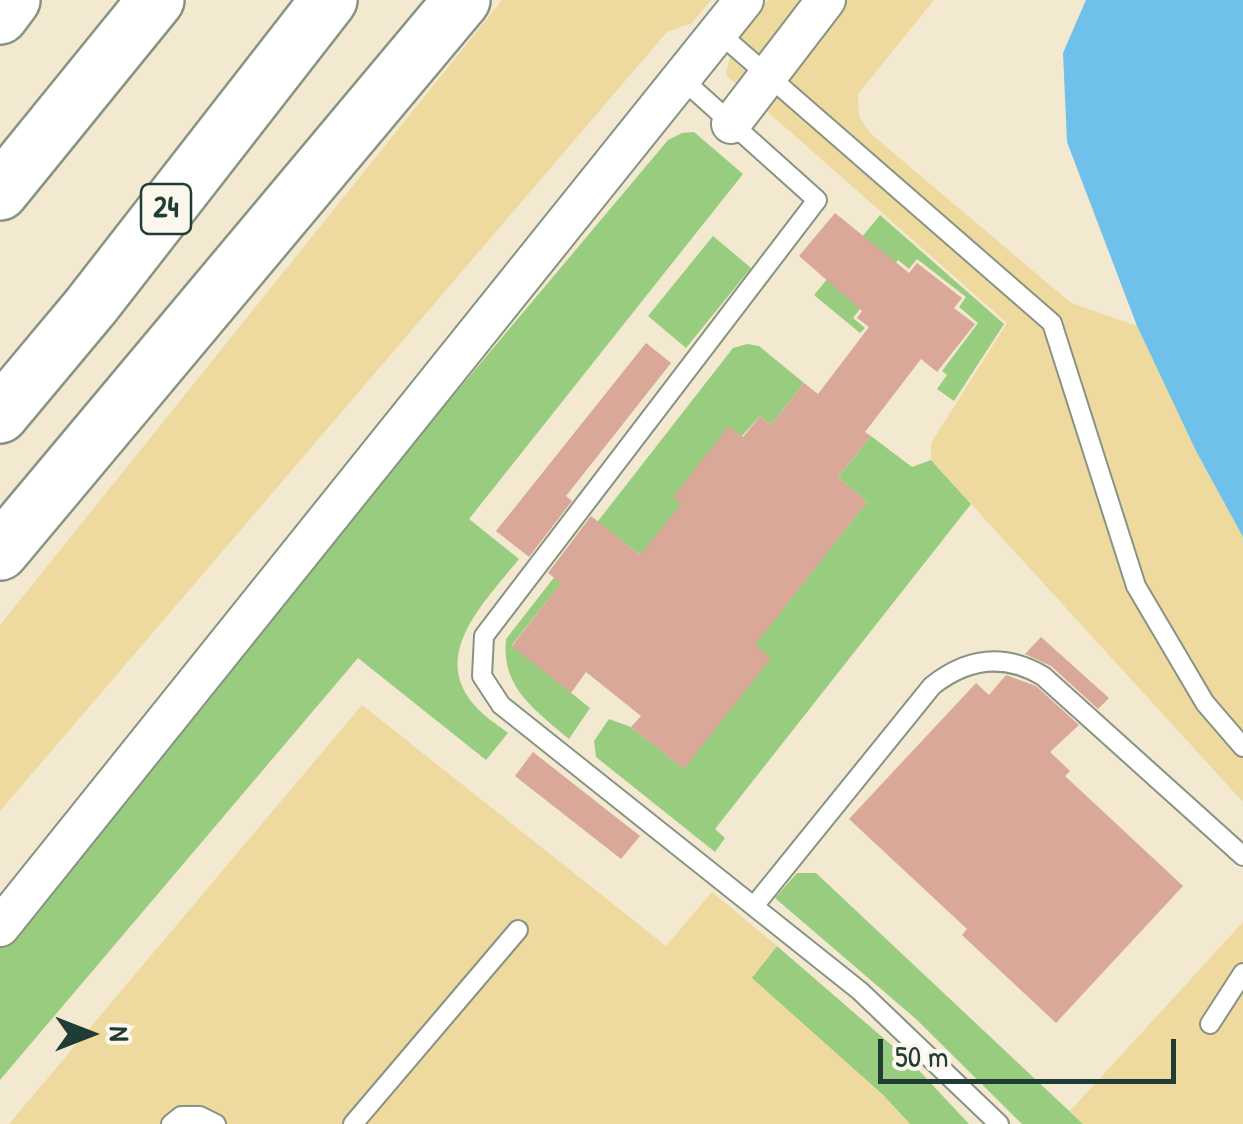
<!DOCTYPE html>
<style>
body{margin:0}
#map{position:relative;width:1243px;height:1124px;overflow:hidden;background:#f2e9d0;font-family:"Patrick Hand",sans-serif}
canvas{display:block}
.north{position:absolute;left:40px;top:984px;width:100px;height:100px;-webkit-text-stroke:8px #fbf7ec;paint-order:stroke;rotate:90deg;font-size:28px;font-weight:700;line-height:40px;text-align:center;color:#1f3d34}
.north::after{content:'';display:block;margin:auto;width:35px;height:45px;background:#1f3d34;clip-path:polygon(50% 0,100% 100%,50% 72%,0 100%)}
.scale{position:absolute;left:878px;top:1039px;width:298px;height:45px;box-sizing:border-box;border:5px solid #1f3d34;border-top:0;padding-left:12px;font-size:30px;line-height:35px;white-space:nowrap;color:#1f3d34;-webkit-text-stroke:8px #fbf7ec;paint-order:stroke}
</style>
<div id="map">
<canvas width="1243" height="1124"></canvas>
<div class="north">N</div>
<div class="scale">50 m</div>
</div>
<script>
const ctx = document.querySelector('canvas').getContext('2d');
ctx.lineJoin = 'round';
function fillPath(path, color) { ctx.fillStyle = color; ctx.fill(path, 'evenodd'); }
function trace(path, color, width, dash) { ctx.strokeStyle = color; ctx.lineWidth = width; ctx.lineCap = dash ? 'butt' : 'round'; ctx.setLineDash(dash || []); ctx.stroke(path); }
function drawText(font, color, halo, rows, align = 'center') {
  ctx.font = font + ' "Patrick Hand",sans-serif'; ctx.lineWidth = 10; ctx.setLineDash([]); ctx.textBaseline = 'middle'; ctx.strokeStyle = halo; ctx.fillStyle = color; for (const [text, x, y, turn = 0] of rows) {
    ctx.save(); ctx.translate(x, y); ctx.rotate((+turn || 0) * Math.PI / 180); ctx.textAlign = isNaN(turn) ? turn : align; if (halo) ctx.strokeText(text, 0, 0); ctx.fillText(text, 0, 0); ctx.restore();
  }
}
const green = new Path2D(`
 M694 132 743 174 469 519 519 559C486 601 427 655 477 708 486 718 498 725 508 733L486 760 358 658 0 1080V935L668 140 682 133Z
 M880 215 1004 324 954 401 937 389 947 375 942 371 978 323 959 307 966 297 917 259 909 269 898 260 853 318 865 328 860 333 814 295Z
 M713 236 751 268 686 348 648 316Z
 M747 344 759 346 804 383 771 425 760 416 681 504 660 570 605 528 512 645 590 708 569 739C535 710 501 688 506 639L733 348Z
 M871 436 912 467 931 460 971 504 715 829 725 838 715 852 596 757 594 741 609 719 631 727 683 768 720 618 783 609 815 568 805 559 837 540 867 502 838 477Z
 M797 873H816L1083 1124H1022L916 1019 775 898Z
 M777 946 911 1062 969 1124H910L883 1095 751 978Z`);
const sand = new Path2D(`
 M502 0H711L692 23 667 32 0 811V625Z
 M768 0H934L858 94 859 117 871 134 1071 303 1137 326 1196 451 1243 537V802L931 460V443L1007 323 726 75C731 43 748 24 768 0Z
 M362 705 666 946 712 892 777 946 752 978 883 1095 910 1124H9Z
 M1243 922V1124H1083L1070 1111Z`);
const water = new Path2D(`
 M1086 0H1243V537L1196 451 1137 326 1067 142 1063 53Z`);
const building = new Path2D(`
 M835 213 909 273 917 263 962 298 954 308 975 324 937 372 921 359 865 432 871 436 838 477 867 502 755 645 771 658 684 769 631 727 641 716 586 672 571 693 512 646 561 583 548 573 591 516 640 555 681 504 673 497 729 426 743 437 760 416 771 425 804 383 818 394 869 327 857 318 862 311 799 256Z
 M646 343 671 363 566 496 572 501 529 557 496 531Z
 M1041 637 1109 698 1098 709 1051 666 1025 654Z
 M1006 675 1036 686 1079 725 1050 752 1070 771 1065 776 1183 886 1056 1023 962 935 967 929 849 819 976 683 989 695Z
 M533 752 640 836 621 859 515 776Z`);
const service = new Path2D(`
 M718 32 1052 323 1136 586 1205 703 1243 747
 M681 78 817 200 484 636 482 676 501 705 860 991 999 1124
 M754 906 932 686C967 658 1004 653 1043 676L1243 856
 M1210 1024 1243 973
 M171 1124 181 1116H200L216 1124
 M353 1124 518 930`);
const minor = new Path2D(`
 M731 124 826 0
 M0 927 744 0`);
const primary = new Path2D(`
 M0 16 12 0
 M0 552 462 0`);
const trunk = new Path2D(`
 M0 192 156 0
 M0 415 91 306 329 0`);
const shields = [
 [166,209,50]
];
const shieldNames = [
 ["24",166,209]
];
fillPath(green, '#98cd7f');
fillPath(sand, '#eeda9e');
fillPath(water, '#6fc1eb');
fillPath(building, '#d9a898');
trace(service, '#889382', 22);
trace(minor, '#889382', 42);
trace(primary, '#889382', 60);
trace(trunk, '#889382', 60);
trace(service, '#fff', 18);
trace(minor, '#fff', 38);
trace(primary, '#fff', 55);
trace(trunk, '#fff', 55);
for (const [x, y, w] of shields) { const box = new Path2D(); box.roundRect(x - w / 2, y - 25, w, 50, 8); ctx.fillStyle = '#fbf7ec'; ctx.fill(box); trace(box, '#1f3d34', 2.5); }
drawText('bold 30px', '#1f3d34', null, shieldNames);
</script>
